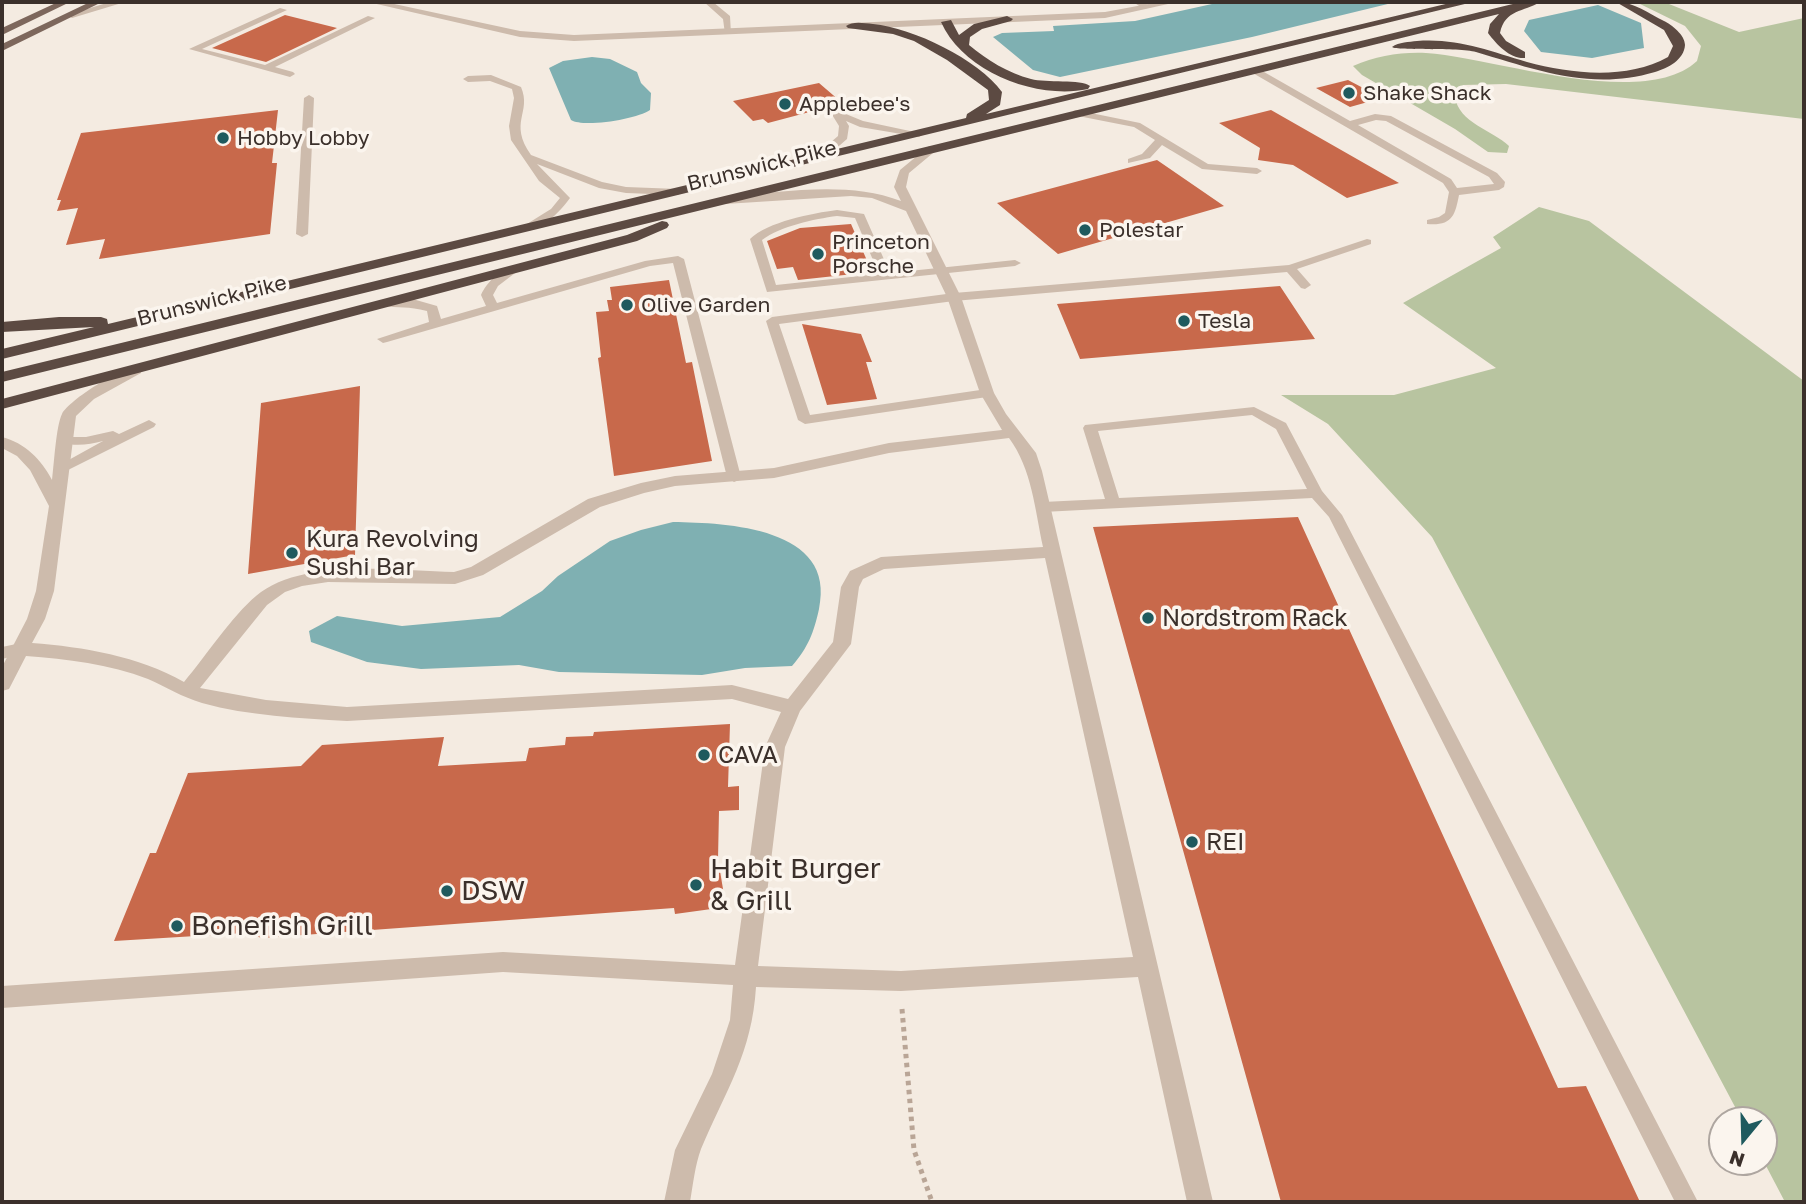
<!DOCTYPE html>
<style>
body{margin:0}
#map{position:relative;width:1806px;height:1204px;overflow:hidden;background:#f4ebe1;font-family:"Golos Text",sans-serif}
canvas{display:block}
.frame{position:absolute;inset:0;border:4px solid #3b302b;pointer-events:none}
.north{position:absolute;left:1708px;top:1106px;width:70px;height:70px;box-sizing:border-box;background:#fbf5ee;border:2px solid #aea6a0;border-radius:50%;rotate:199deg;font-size:19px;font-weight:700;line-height:28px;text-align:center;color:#3b302b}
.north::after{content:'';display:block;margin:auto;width:24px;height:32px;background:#1f5a5e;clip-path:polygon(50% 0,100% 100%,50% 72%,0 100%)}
</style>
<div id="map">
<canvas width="1806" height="1204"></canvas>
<div class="frame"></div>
<div class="north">N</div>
</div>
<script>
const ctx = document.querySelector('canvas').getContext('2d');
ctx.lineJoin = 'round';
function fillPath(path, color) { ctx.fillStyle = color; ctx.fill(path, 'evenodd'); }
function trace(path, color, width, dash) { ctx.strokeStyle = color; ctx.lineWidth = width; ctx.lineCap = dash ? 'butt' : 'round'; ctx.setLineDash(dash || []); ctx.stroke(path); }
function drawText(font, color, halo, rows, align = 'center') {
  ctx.font = font + ' "Golos Text",sans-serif'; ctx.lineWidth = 7; ctx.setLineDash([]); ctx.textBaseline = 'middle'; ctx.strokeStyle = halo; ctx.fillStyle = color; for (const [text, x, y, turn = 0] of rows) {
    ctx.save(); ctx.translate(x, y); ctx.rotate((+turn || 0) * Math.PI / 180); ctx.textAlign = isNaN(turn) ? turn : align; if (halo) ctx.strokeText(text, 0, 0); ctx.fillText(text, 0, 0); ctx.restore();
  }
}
const green = new Path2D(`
 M1636 2H1664L1739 32 1804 18V119L1506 84 1463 85 1455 97C1459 123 1492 130 1509 146L1507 153 1488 152 1455 129 1362 75 1353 66C1377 56 1399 52 1426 53 1493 57 1643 111 1697 61L1701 46 1685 26Z
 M1539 207 1589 221 1804 381V1202H1785L1764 1162V1120H1742L1432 537 1328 424 1281 395H1394L1496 368 1403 303 1501 248 1493 237Z`);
const water = new Path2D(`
 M1221 2H1396L1252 37 1060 77 1033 70 993 37 1002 33 1054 31 1053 26 1135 21Z
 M1598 5 1641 23 1644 48 1592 58 1541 52 1524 31 1529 20Z
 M592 57 610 59 637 72 641 83 651 93 650 110C637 119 584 128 571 120L549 68 563 61Z
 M673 522C727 523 837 527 819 609 814 632 808 648 792 666L745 668 702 675 559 672 519 665 421 669 367 662 311 642 309 631 337 616 402 626 500 617 542 591 558 576 610 541 641 530Z`);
const building = new Path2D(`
 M285 15 337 28 266 62 212 48Z
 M1348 80 1382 98 1350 107 1316 88Z
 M819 83 840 101 833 102 836 105 768 123 763 119 753 121 733 101Z
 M278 110 272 163H277L270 234 99 259 105 239 66 245 78 208 57 211 61 200H57L81 133Z
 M1271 110 1399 183 1347 198 1293 165 1258 160 1260 148 1219 123Z
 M1157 160 1224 206 1058 254 997 203Z
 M851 224 872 272 798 280 793 267 777 269 767 241 800 228Z
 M669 280 686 363 692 362 712 461 614 476 598 358 601 357 596 312 609 311 607 300H612L610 287Z
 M1280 286 1315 339 1080 359 1057 304Z
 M802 324 861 334 872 362H866L877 399 827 405Z
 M360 386 355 555 248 574 261 403Z
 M1298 517 1558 1088 1586 1086 1640 1202H1281L1093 527Z
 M730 724 728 787 739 786V810L719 811 718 859 726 907 675 914 674 908 262 938 245 933 114 941 150 853H156L188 773 301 766 322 745 444 737 438 766 526 761 529 748 565 745 566 737 593 736 594 732Z`);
const path = new Path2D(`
 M902 1009 914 1150 932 1202`);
const lane = new Path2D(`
 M704 2H713L730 16 731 34H725L723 19Z
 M1133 2H1143L1151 7 1144 9Z
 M280 8 287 10 202 49 265 65 368 16 375 18 275 67 293 72 295 74 290 77 189 49Z
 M1251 68H1257L1350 121 1375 114 1391 116 1497 173 1505 182 1504 187 1499 190 1459 195C1455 216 1452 226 1427 224V220L1439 217 1445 213 1449 192 1443 183 1251 72ZM1376 120 1386 121 1489 177 1494 184 1457 188 1451 179 1358 125Z
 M491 75 521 87C532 113 508 122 531 155L602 182 626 187 678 189 683 192 678 195 626 193 599 188 537 164 570 198C560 212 540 233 522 231V227L551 209 560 198 539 181 511 140 509 126 514 98 512 89 490 81 468 82 463 79 468 76Z
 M309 95 314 98 308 234 302 237 296 234 304 98Z
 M836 110 863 121 924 134 919 137 860 127 846 121 849 126 847 139 824 159H816V155L838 136 839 126 831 113Z
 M1076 110 1140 123 1208 164 1257 168 1262 171 1257 174 1202 169 1162 145 1150 158 1128 163V159L1142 154 1155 140 1134 127 1073 115V111Z
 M837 210 864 214 890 273 1015 260 1021 263 1015 266 767 292 750 239C767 222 813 213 837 210ZM837 216 855 218 879 274 776 285 762 240C781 226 814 219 837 216Z
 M1367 239 1371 240V244L1297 269 1311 285 1305 289 1301 288 1287 272 954 301 779 324 810 415 987 389 994 393 987 397 805 424 798 420 766 321 772 317 954 293 1289 265Z
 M678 256 684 259 741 477 739 480 734 482 727 477 673 263 650 266 387 342 383 343 377 339 429 322 427 311C408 306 399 308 382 306V300L409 298 437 306 441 319 486 306 481 295C487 282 502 266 517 268L519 270 498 286 493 295 497 303 645 261Z
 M1254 407 1286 423 1322 491 1342 515 1698 1202H1675L1329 517 1312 498 1043 512 1036 507 1043 502 1105 499 1083 428 1085 425ZM1252 415 1276 429 1307 489 1119 498 1098 431Z
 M149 420 156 424 154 427 68 470 63 471 56 467 103 441C89 445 76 446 61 443L59 440 61 437H86L113 431 119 434Z
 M21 643 27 645 29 649 27 653 2 659V647Z`);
const street = new Path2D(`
 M110 2H125L72 18 67 15Z
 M368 2H385L520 31 574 35 1105 12 1159 2H1177L1105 18 574 41 520 37Z
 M929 146 939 148 909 173 906 187 961 297 994 393 1006 414 1036 453 1042 471 1213 1202H1187L1138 977 901 991 756 987C752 1053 726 1090 701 1149 695 1165 693 1185 690 1202H664L675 1150 712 1074 730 1020 733 985 503 972 2 1008V986L503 952 735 965 765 747 781 712 732 699 347 721C299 718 249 716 202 703 182 697 166 687 148 679 109 664 67 659 26 656L9 689 2 691V667L27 619 36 591 49 506 30 470 17 456 2 448V437C25 443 41 459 52 480 54 465 56 426 62 414 70 399 126 364 141 367V373L94 399 76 416 54 591 45 619 32 643C84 647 138 656 184 682 205 657 233 615 256 596 302 557 398 571 454 572L471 567 588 499 641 483 675 476 774 468 889 443 1002 430 980 393 947 297 906 211 872 198 851 196 725 204 719 200 725 196C783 193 845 180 901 201L894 187 900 170ZM1009 438C1032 469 1035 510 1043 547L881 557 850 571 841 587 833 642 788 699 732 685 347 707 266 700 200 688 267 605 285 592 302 586 328 582 455 584 483 575 600 507 644 493 675 486 774 478 889 453ZM1045 558 1133 957 901 971 758 966 785 747 800 711 851 644 859 587 863 579 884 569Z`);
const primary = new Path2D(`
 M58 2H70L2 35V28Z
 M90 2H102L2 51V44Z`);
const highway = new Path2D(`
 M1454 2H1473L2 359V349L94 327 2 332V322L59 317H101L107 319 108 324 966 118 967 114 989 100 988 90 947 60 914 41 893 34 848 28 846 26C853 21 863 23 873 24 913 28 978 59 1002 92L1000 105 986 114Z
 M1521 2H1540C1524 12 1505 9 1500 33L1506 41 1525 52V58C1510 59 1497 45 1488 33L1490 24 1499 14 2 382V372Z
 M1616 2C1634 2 1648 13 1664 21 1672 25 1685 35 1685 45 1684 60 1668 68 1655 72 1591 91 1537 70 1476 52 1458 47 1397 51 1392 47 1399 42 1409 42 1417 41 1458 38 1489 51 1527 62 1571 74 1627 80 1668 57L1673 46 1664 30Z
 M1007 16 1013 19 1011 21 982 29 970 37 969 45C987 60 1008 73 1031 79 1046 83 1081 79 1090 86L1088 89C1037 100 963 72 941 22L951 20 959 35 974 24Z
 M662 221 667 222 669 225 667 228 637 241 2 409V399L627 235Z`);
const markers = [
 [1349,93,7,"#1f5a5e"],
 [785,104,7,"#1f5a5e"],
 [223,138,7,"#1f5a5e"],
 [1085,230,7,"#1f5a5e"],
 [818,254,7,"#1f5a5e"],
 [627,305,7,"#1f5a5e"],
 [1184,321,7,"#1f5a5e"],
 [292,553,7,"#1f5a5e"],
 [1148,618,7,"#1f5a5e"],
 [704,755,7,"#1f5a5e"],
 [1192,842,7,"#1f5a5e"],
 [696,885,7,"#1f5a5e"],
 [447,891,7,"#1f5a5e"],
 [177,926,7,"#1f5a5e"]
];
const farPoinames = [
 ["Shake Shack",1363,93],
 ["Applebee's",799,104],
 ["Hobby Lobby",237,138],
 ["Polestar",1099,230],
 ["Princeton",832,242],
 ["Porsche",832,266],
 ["Olive Garden",641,305],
 ["Tesla",1198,321]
];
const farStreetnames = [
 ["Brunswick Pike",762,166,-14],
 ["Brunswick Pike",212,301,-14]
];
const poiNames = [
 ["Kura Revolving",306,539],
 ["Sushi Bar",306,567],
 ["Nordstrom Rack",1162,618],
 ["CAVA",718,755],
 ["REI",1206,842]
];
const nearPoinames = [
 ["Habit Burger",710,869],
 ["& Grill",710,901],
 ["DSW",461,891],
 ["Bonefish Grill",191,926]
];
fillPath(green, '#b8c4a0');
fillPath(water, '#7fb0b2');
fillPath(building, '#c8694b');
trace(path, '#b9a596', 5, [4.5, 4.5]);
fillPath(lane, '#cdbbac');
fillPath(street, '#cdbbac');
fillPath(primary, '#7d675c');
fillPath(highway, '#5c4a42');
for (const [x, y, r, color] of markers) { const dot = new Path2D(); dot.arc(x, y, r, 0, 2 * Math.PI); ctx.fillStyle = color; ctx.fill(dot); trace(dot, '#fbf5ee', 2.5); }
drawText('21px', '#3b302b', '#fbf5ee', farPoinames, 'left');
drawText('21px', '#3b302b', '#fbf5ee', farStreetnames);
drawText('24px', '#3b302b', '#fbf5ee', poiNames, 'left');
drawText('28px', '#3b302b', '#fbf5ee', nearPoinames, 'left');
</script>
